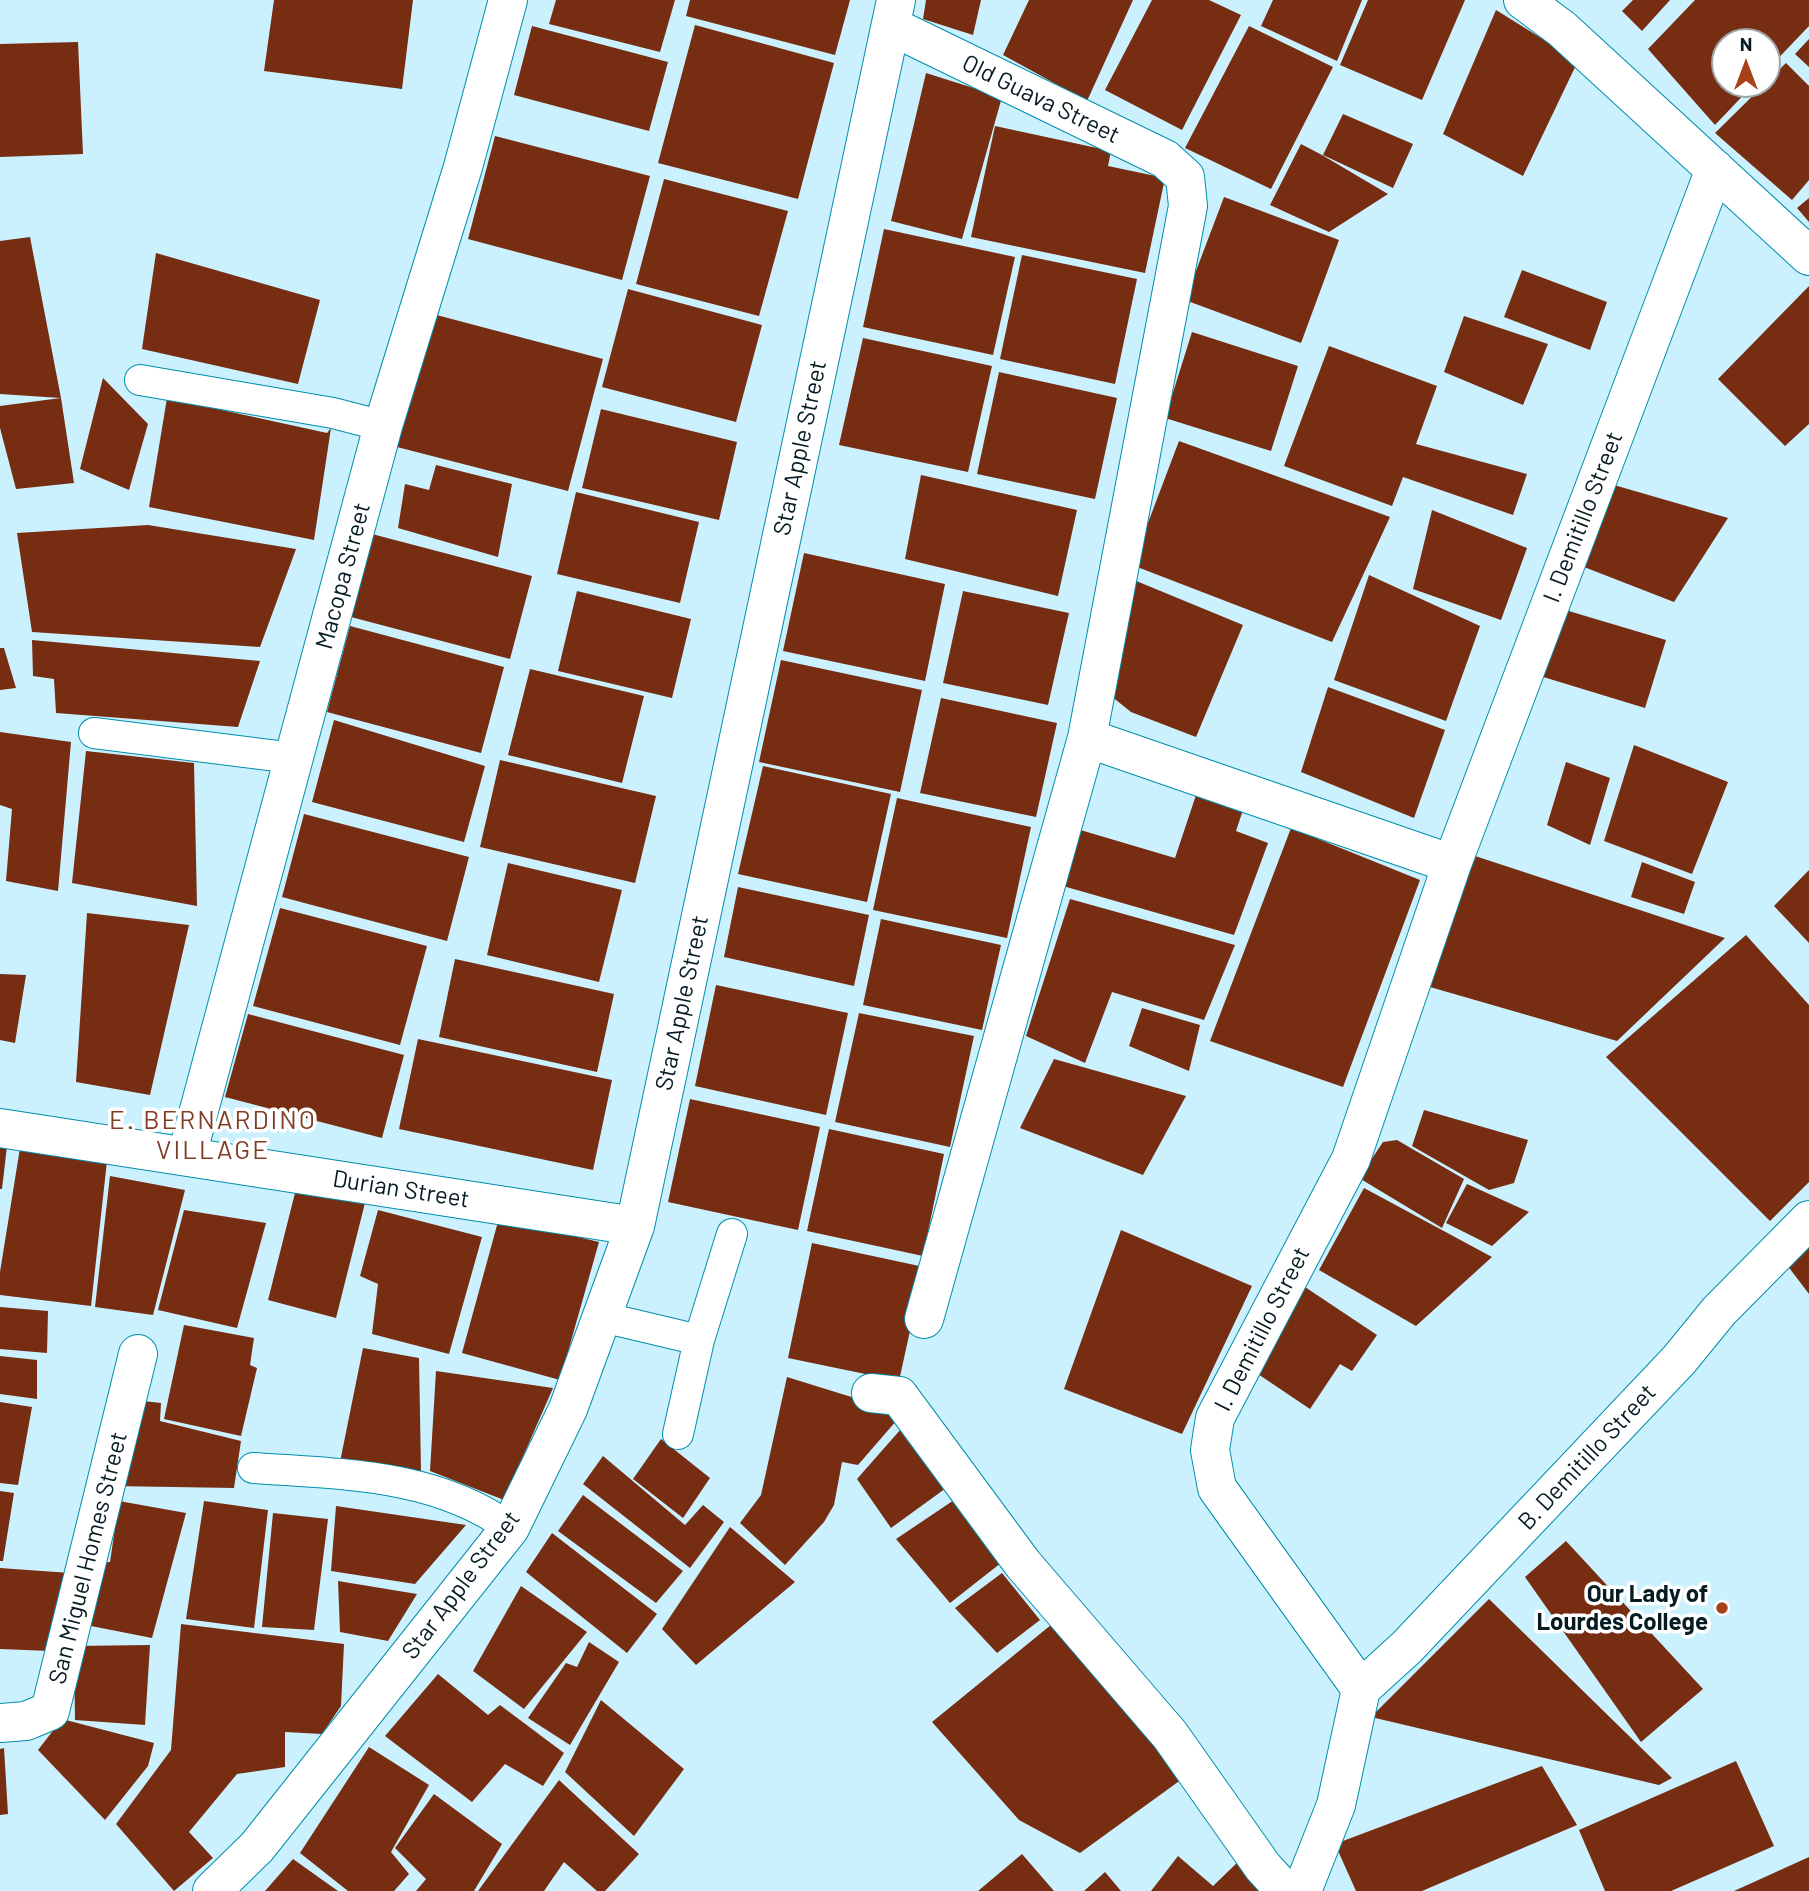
<!DOCTYPE html>
<style>
body{margin:0}
#map{position:relative;width:1809px;height:1891px;overflow:hidden;background:#cbf1fe;font-family:Barlow,sans-serif}
canvas{display:block}
.north{position:absolute;left:1711px;top:28px;width:70px;height:70px;box-sizing:border-box;background:#fff;border:2px solid #9ba4a7;border-radius:50%;rotate:0deg;font-size:19px;font-weight:700;line-height:28px;text-align:center;color:#051c23}
.north::after{content:'';display:block;margin:auto;width:24px;height:32px;background:#a74119;clip-path:polygon(50% 0,100% 100%,50% 72%,0 100%)}
</style>
<div id="map">
<canvas width="1809" height="1891"></canvas>
<div class="north">N</div>
</div>
<script>
const ctx = document.querySelector('canvas').getContext('2d');
ctx.lineJoin = 'round';
function fillPath(path, color) { ctx.fillStyle = color; ctx.fill(path, 'evenodd'); }
function trace(path, color, width, dash) { ctx.strokeStyle = color; ctx.lineWidth = width; ctx.lineCap = dash ? 'butt' : 'round'; ctx.setLineDash(dash || []); ctx.stroke(path); }
function drawText(font, color, halo, rows, align = 'center') {
  ctx.font = font + ' Barlow,sans-serif'; ctx.lineWidth = 7; ctx.setLineDash([]); ctx.textBaseline = 'middle'; ctx.strokeStyle = halo; ctx.fillStyle = color; for (const [text, x, y, turn = 0] of rows) {
    ctx.save(); ctx.translate(x, y); ctx.rotate((+turn || 0) * Math.PI / 180); ctx.textAlign = isNaN(turn) ? turn : align; if (halo) ctx.strokeText(text, 0, 0); ctx.fillText(text, 0, 0); ctx.restore();
  }
}
const building = new Path2D(`
 M274 0H413L402 89 264 71Z
 M556 0H675L660 52 549 24Z
 M690 0H850L835 55 686 16Z
 M926 0H981L973 35 923 19Z
 M1029 0H1133L1087 101 1003 55Z
 M1152 0H1209L1241 15 1182 130 1105 90Z
 M1273 0H1362L1337 61 1261 26Z
 M1368 0H1465L1422 100 1340 65Z
 M1633 0H1670L1642 31 1622 11Z
 M1695 0H1809V26L1767 70V42H1725V84H1754L1715 125 1648 49Z
 M1496 10 1578 61 1523 176 1443 134Z
 M695 25 834 63 798 199 658 163Z
 M532 26 668 62 649 131 514 95Z
 M1249 26 1333 67 1271 189 1185 148Z
 M1809 39V67L1795 54Z
 M78 42 83 154 0 157V44Z
 M1786 63 1809 86V180L1792 200 1715 133Z
 M926 73 1002 97 962 239 891 221Z
 M1343 114 1413 144 1393 188 1323 155Z
 M995 126 1111 151 1108 166 1165 178 1145 273 971 237Z
 M495 136 650 176 622 280 468 239Z
 M1301 144 1322 155 1388 194 1329 232 1270 205Z
 M664 179 788 211 759 316 636 284Z
 M1224 197 1339 240 1301 343 1185 300Z
 M1809 198V222L1797 208Z
 M884 229 1015 257 993 355 863 327Z
 M30 237 61 398 74 483 16 489 0 428V406L61 398 0 394V241Z
 M156 253 320 300 298 384 142 349Z
 M1022 255 1137 279 1115 384 1000 359Z
 M1522 270 1607 302 1590 350 1504 317Z
 M1809 286V424L1785 446 1718 379Z
 M628 289 762 325 736 422 602 387Z
 M429 313 603 359 568 491 393 446Z
 M1464 316 1548 344 1523 405 1444 372Z
 M1192 332 1298 366 1271 451 1165 418Z
 M863 338 992 366 968 472 839 445Z
 M1329 346 1437 386 1416 444 1527 474 1513 515 1403 477 1392 506 1284 466Z
 M999 372 1117 398 1095 499 977 474Z
 M103 378 148 424 129 490 80 469Z
 M167 398 327 433 331 428 314 540 149 507Z
 M601 409 737 442 719 520 582 488Z
 M1179 441 1390 517 1332 642 1132 565Z
 M436 465 512 484 498 557 398 528 405 484 429 490Z
 M921 475 1077 510 1058 596 905 559Z
 M1614 485 1728 518 1674 602 1584 567Z
 M576 492 699 522 680 603 557 574Z
 M1432 510 1527 548 1501 620 1413 589Z
 M148 525 296 549 260 647 32 632 17 533Z
 M372 534 532 576 510 659 351 617Z
 M804 553 945 584 925 681 783 651Z
 M1369 575 1480 626 1446 721 1334 680Z
 M1129 578 1243 625 1196 737 1131 712 1106 692Z
 M577 591 691 619 672 698 558 671Z
 M963 591 1069 613 1048 705 943 683Z
 M1562 609 1666 640 1645 708 1540 676Z
 M350 626 504 667 481 753 327 712Z
 M32 640 260 661 238 727 56 713 54 679 33 676Z
 M0 648H4L16 688 0 690Z
 M781 660 922 690 900 792 759 762Z
 M530 669 644 696 622 783 508 755Z
 M1328 687 1445 730 1414 818 1301 772Z
 M941 698 1057 723 1036 817 920 793Z
 M334 720 485 766 464 842 312 802Z
 M0 732 71 742 58 891 6 881 12 809 0 805Z
 M1634 745 1728 782 1692 874 1604 841Z
 M86 751 194 763 197 906 72 883Z
 M500 760 656 796 635 883 480 847Z
 M1566 762 1610 778 1590 845 1547 825Z
 M763 766 891 794 867 902 738 874Z
 M1199 786 1246 801 1236 831 1268 843 1234 935 1063 886 1077 829 1175 858Z
 M897 798 1031 827 1007 938 873 910Z
 M304 814 469 857 447 941 282 897Z
 M1291 828 1420 880 1343 1087 1210 1041Z
 M1469 854 1725 938 1617 1041 1430 987Z
 M1642 862 1695 882 1684 914 1631 897Z
 M508 863 622 890 599 982 487 955Z
 M1809 870V943L1774 906Z
 M738 887 869 915 854 986 724 957Z
 M1070 899 1235 945 1204 1020 1112 992 1085 1063 1026 1036Z
 M280 908 427 946 400 1045 253 1006Z
 M87 913 189 925 150 1095 76 1082Z
 M881 919 1001 945 982 1030 863 1005Z
 M1746 935 1809 1005V1182L1770 1221 1606 1057Z
 M455 959 614 994 597 1072 439 1037Z
 M0 974 26 975 15 1043 0 1040Z
 M716 985 848 1013 826 1115 695 1086Z
 M1142 1008 1200 1025 1189 1071 1129 1046Z
 M859 1013 974 1036 950 1147 835 1122Z
 M248 1014 404 1055 382 1138 225 1097Z
 M418 1039 612 1080 593 1170 399 1129Z
 M1054 1059 1186 1096 1143 1175 1020 1128Z
 M690 1099 820 1127 798 1230 668 1202Z
 M1424 1110 1528 1140 1514 1183 1489 1190 1412 1146Z
 M829 1129 944 1154 923 1256 807 1231Z
 M1397 1140 1464 1179 1442 1228 1359 1178 1383 1142Z
 M0 1145 7 1146 2 1189H0Z
 M20 1148 107 1161 91 1306 0 1295V1272Z
 M110 1176 185 1190 153 1315 95 1307Z
 M1467 1184 1529 1212 1492 1246 1446 1223Z
 M1364 1188 1492 1257 1416 1326 1319 1270Z
 M296 1189 366 1199 336 1318 268 1300Z
 M184 1210 266 1223 237 1328 158 1310Z
 M378 1210 482 1237 449 1354 372 1334 378 1284 360 1276Z
 M499 1218 599 1242 560 1380 462 1353Z
 M1121 1230 1252 1286 1182 1434 1064 1389Z
 M812 1243 924 1267 899 1381 788 1358Z
 M1809 1246V1294L1787 1265Z
 M1299 1283 1377 1335 1352 1371 1340 1364 1310 1409 1249 1368Z
 M0 1307 48 1311 47 1353 0 1349Z
 M184 1325 254 1338 250 1365 257 1368 241 1436 164 1419Z
 M363 1348 419 1358 421 1472 340 1462Z
 M0 1356 37 1360V1399L0 1394Z
 M436 1371 553 1388 504 1500 430 1471Z
 M787 1377 903 1413 858 1465 842 1462 834 1505 824 1522 785 1565 740 1523 761 1495Z
 M135 1400 161 1403 160 1421 241 1441 234 1488 112 1486Z
 M0 1402 32 1407 18 1485 0 1483Z
 M908 1421 953 1483 891 1528 857 1479Z
 M661 1439 710 1478 683 1518 633 1479Z
 M603 1456 685 1525 703 1505 724 1522 690 1568 583 1484Z
 M0 1491 14 1493 3 1561H0Z
 M583 1495 683 1571 656 1603 558 1531Z
 M960 1496 1006 1559 950 1603 896 1539Z
 M119 1501 186 1513 152 1638 86 1625 99 1563 110 1562Z
 M204 1501 268 1510 254 1628 186 1619Z
 M336 1506 466 1525 415 1584 331 1571Z
 M273 1513 328 1519 314 1630 262 1627Z
 M730 1527 795 1582 696 1665 662 1629Z
 M552 1533 657 1614 627 1653 526 1572Z
 M1566 1541 1703 1689 1641 1742 1525 1577Z
 M0 1568 70 1573 50 1651 0 1649Z
 M1002 1573 1040 1620 997 1653 955 1608Z
 M338 1581 417 1594 388 1641 340 1632Z
 M521 1586 587 1632 524 1709 473 1671Z
 M1489 1599 1672 1778 1659 1785 1371 1717Z
 M1057 1620 1189 1774 1080 1853 1019 1820 932 1722Z
 M181 1624 344 1644 341 1706 322 1734 285 1732V1767L237 1774 189 1832 213 1858 174 1891 116 1824 171 1750Z
 M589 1642 619 1662 570 1745 528 1718 566 1663 577 1667Z
 M150 1645 145 1725 75 1720 74 1646Z
 M438 1674 488 1715 500 1705 564 1753 543 1786 505 1764 472 1802 385 1736Z
 M601 1700 684 1769 634 1836 565 1772Z
 M62 1719 154 1743 148 1766 105 1820 38 1750Z
 M369 1747 429 1785 391 1852 409 1874 394 1891H348L300 1853Z
 M4 1748 8 1814 0 1815V1749Z
 M1736 1761 1774 1846 1671 1891H1605L1579 1830Z
 M1542 1766 1577 1825 1422 1891H1356L1335 1844Z
 M559 1780 639 1854 605 1891H597L564 1862 544 1891H478Z
 M434 1794 502 1844 474 1891H416L426 1879 395 1848Z
 M1022 1854 1054 1891H978Z
 M1178 1856 1213 1886 1242 1858 1271 1891H1151Z
 M1809 1857V1891H1734Z
 M293 1859 338 1891H265Z
 M1105 1872 1121 1891H1084Z`);
const service = new Path2D(`
 M140 380 333 413 383 426
 M94 733 293 758
 M602 1317 699 1340 732 1234
 M678 1434 699 1340
 M253 1468C342 1474 436 1474 510 1528`);
const minor = new Path2D(`
 M1523 0 1562 29 1809 256
 M891 26 1165 159 1185 177 1188 206 1087 738 924 1319
 M1087 738 1452 864
 M0 1128 635 1226
 M187 1155 383 426 463 167 508 0
 M871 1393 899 1396 1023 1564 1170 1735 1263 1867 1285 1891
 M1361 1689 1407 1647 1679 1360 1719 1311 1809 1220
 M0 1723 26 1721 50 1711 138 1354
 M212 1891 257 1847 510 1528 568 1409 635 1226 896 0
 M1302 1891 1336 1805 1361 1689 1217 1488 1210 1450 1215 1418 1351 1159 1452 864 1715 169`);
const markers = [
 [1722,1608,7,"#a74119"]
];
const streetNames = [
 ["Old Guava Street",1041,99,26],
 ["Star Apple Street",800,448,-78],
 ["I. Demitillo Street",1583,517,-69],
 ["Macopa Street",343,576,-75],
 ["Star Apple Street",682,1003,-78],
 ["Durian Street",401,1189,9],
 ["I. Demitillo Street",1262,1329,-63],
 ["B. Demitillo Street",1587,1457,-47],
 ["San Miguel Homes Street",88,1558,-76],
 ["Star Apple Street",461,1585,-53]
];
const poiNames = [
 ["Our Lady of",1708,1594],
 ["Lourdes College",1708,1622]
];
const neighbourhoodNames = [
 ["E. BERNARDINO",213,1120],
 ["VILLAGE",213,1150]
];
fillPath(building, '#762d12');
trace(service, '#008eac', 32);
trace(minor, '#008eac', 40);
trace(service, '#fff', 30);
trace(minor, '#fff', 38);
for (const [x, y, r, color] of markers) { const dot = new Path2D(); dot.arc(x, y, r, 0, 2 * Math.PI); ctx.fillStyle = color; ctx.fill(dot); trace(dot, '#fff', 2.5); }
drawText('24px', '#051c23', '#fff', streetNames);
drawText('bold 24px', '#051c23', '#fff', poiNames, 'right');
ctx.letterSpacing = '2px';
drawText('26px', '#803c25', '#fff', neighbourhoodNames);
ctx.letterSpacing = '0px';
</script>
